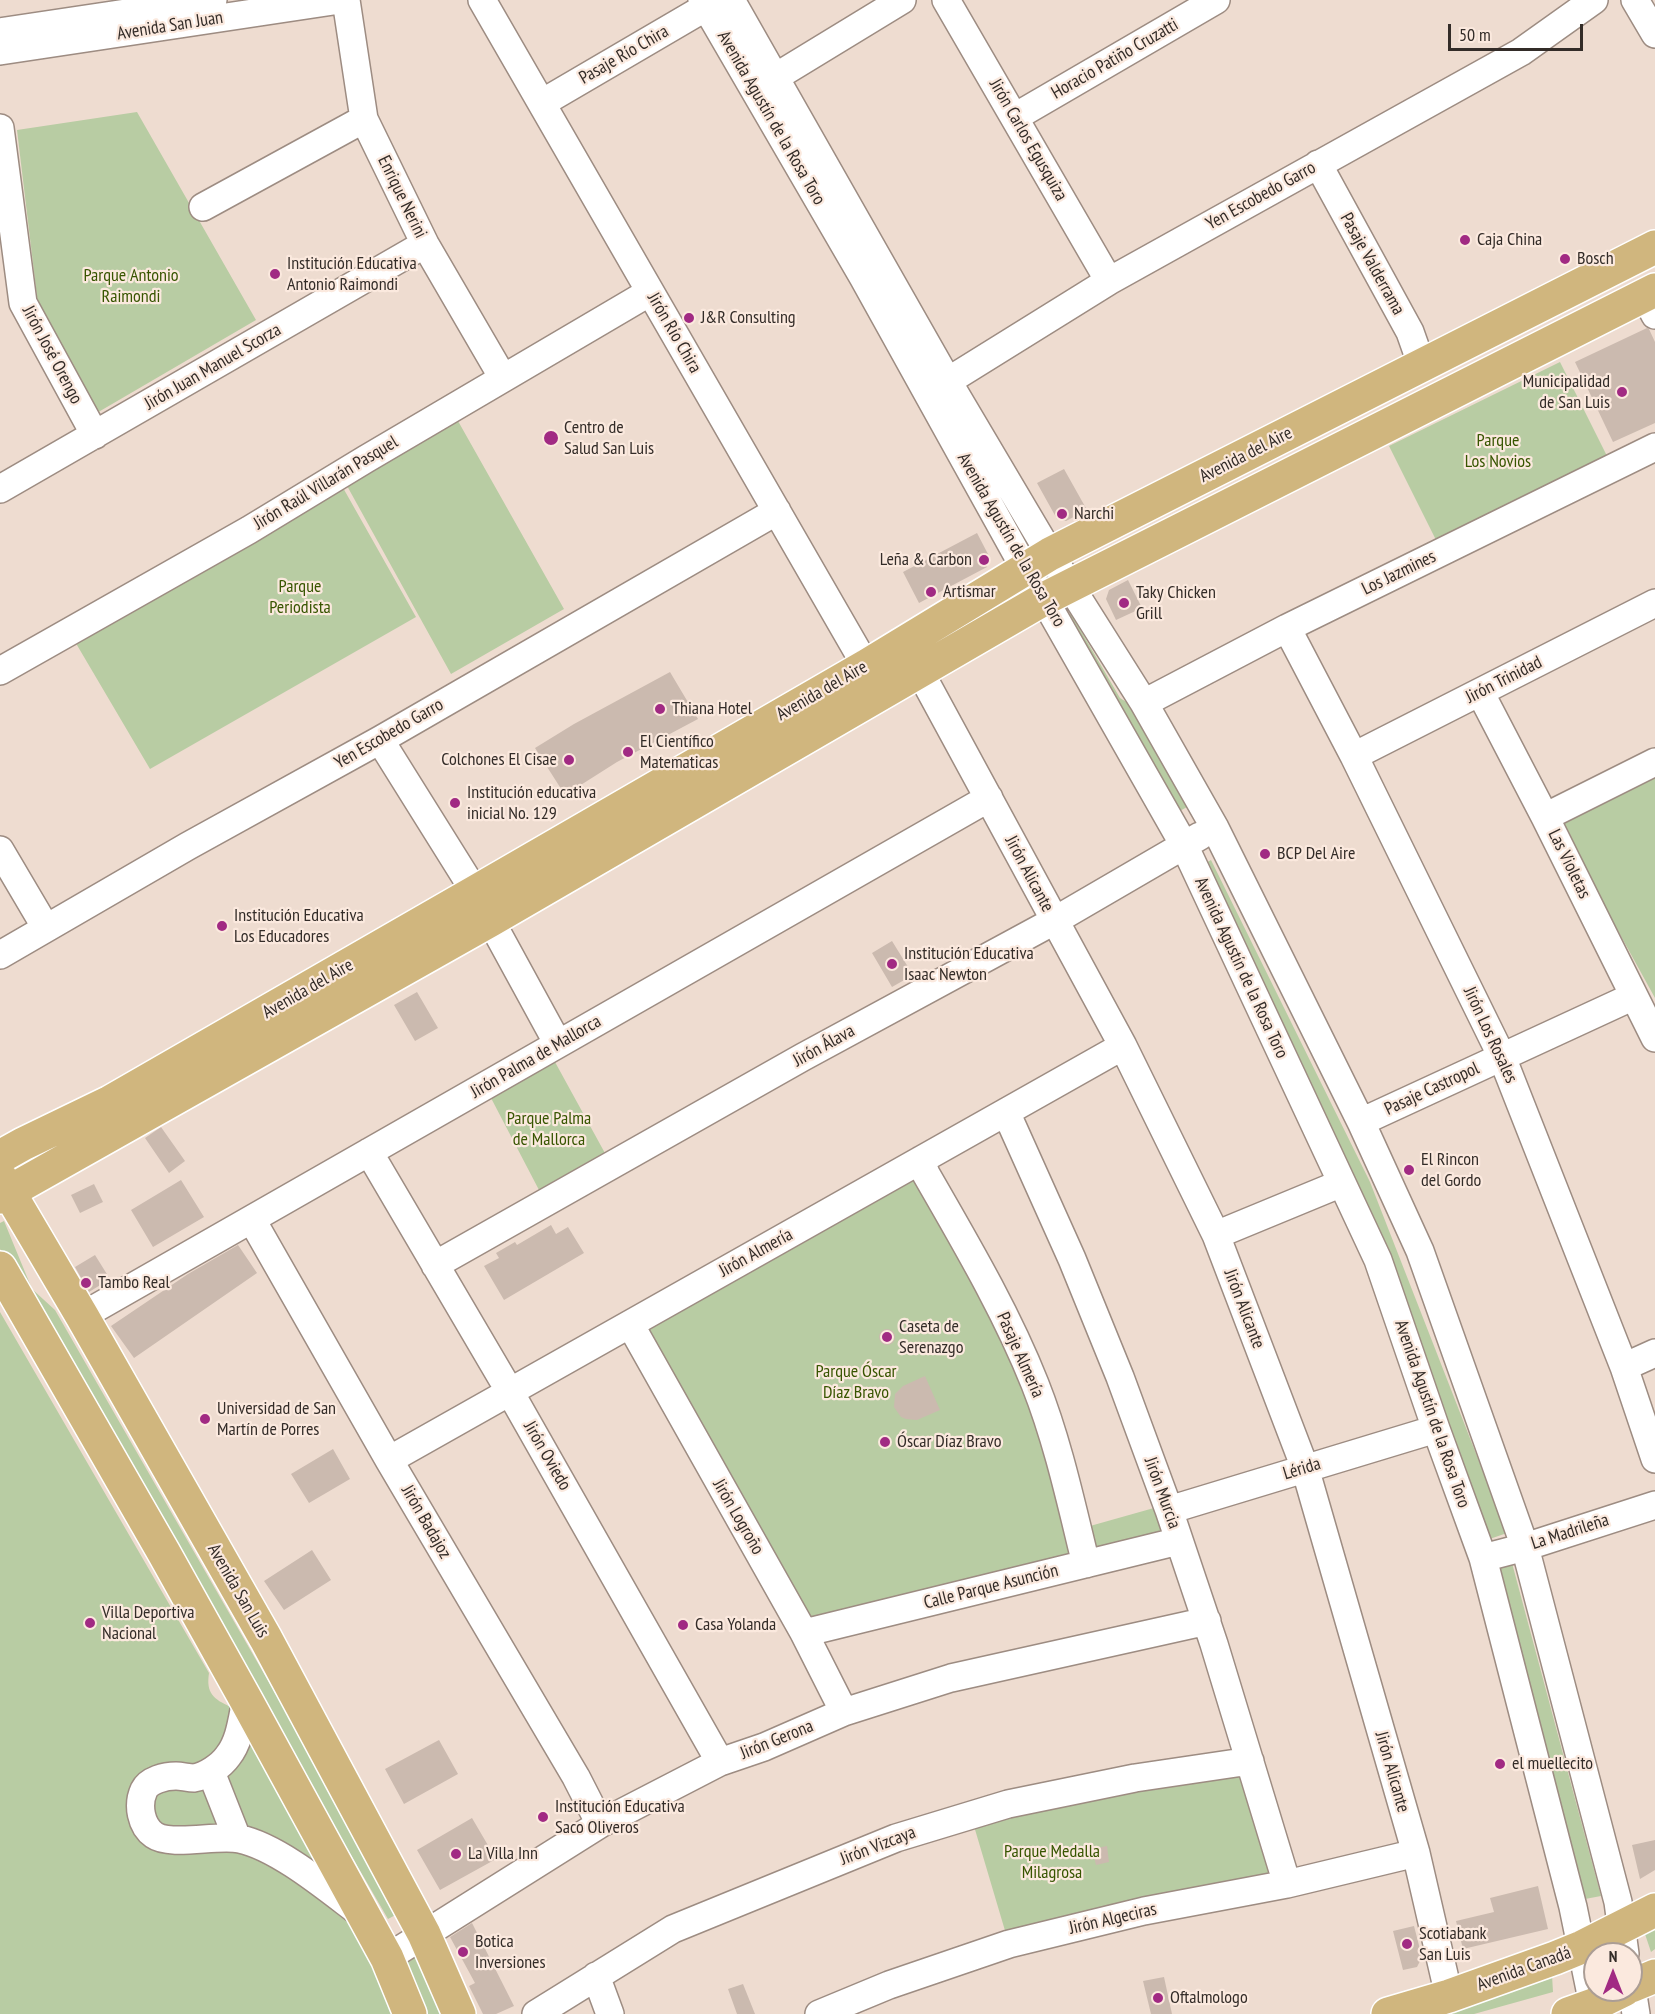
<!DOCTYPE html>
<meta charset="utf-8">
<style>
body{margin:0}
#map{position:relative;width:1655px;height:2014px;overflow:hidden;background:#eedcd0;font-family:"PT Sans Narrow",sans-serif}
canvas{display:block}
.north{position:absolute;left:1583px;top:1942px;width:60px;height:60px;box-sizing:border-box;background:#fbe9de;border:2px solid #ab9d95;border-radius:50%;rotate:0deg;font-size:16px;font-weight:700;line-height:24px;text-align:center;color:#332c28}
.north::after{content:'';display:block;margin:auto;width:21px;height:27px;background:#a12a83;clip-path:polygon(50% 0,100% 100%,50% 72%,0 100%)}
.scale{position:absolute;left:1448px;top:24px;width:135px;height:27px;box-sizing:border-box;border:3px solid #332c28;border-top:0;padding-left:8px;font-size:18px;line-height:21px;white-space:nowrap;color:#332c28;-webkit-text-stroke:4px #fbe9de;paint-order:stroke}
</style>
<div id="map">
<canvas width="1655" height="2014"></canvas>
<div class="north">N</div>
<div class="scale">50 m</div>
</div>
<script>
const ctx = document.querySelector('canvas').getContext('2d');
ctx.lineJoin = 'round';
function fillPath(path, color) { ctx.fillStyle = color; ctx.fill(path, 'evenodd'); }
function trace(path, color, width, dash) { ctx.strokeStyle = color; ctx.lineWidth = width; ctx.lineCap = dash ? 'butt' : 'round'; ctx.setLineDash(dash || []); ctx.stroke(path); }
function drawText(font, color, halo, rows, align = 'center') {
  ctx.font = font + ' "PT Sans Narrow",sans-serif'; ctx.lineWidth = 4.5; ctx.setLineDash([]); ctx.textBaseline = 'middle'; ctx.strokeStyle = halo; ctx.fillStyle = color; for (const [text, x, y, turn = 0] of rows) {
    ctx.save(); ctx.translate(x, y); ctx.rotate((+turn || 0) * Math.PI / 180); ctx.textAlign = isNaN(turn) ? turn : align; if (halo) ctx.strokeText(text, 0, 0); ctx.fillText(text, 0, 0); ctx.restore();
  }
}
const green = new Path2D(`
 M137 112 256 320 95 414 38 305 17 130Z
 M1560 362 1607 456 1436 540 1389 446Z
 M458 421 564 609 451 674 346 484Z
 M342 486 416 617 150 769 74 640Z
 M1071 614 1120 698 1136 708 1189 806 1174 814 1064 619Z
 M1655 776V998L1557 820Z
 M1211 860 1370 1182 1507 1533 1481 1542 1200 866Z
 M555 1062 606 1155 539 1190 491 1098Z
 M917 1162 1019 1358 1080 1560 814 1624 639 1318Z
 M4 1221 32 1289 55 1310 401 1912 388 1919 0 1249V1223Z
 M0 1312 209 1673C206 1693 213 1699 231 1707L315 1857 346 1919 366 1940 397 2014H0Z
 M1161 1506 1171 1534 1091 1556 1083 1528Z
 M1512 1563 1601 1896 1585 1899 1491 1567Z
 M1238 1764 1273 1877 1006 1934 971 1816Z
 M1655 1920V1949L1651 1952 1643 1928Z
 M422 1944 449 2014H419L396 1960Z
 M1552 1975 1553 1992 1474 2014H1418Z`);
const building = new Path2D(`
 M1647 328 1649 329 1655 342V423L1613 442 1575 362Z
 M1064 469 1087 510 1066 521 1057 519 1037 483Z
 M977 533 989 556 987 567 919 603 903 572Z
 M1128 580 1142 608 1116 620 1106 599 1109 590Z
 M670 672 698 719 617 762 565 795 535 748 574 724Z
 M892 941 913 975 892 987 872 953Z
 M417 992 438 1028 415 1041 394 1005Z
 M161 1127 185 1161 169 1173 145 1138Z
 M181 1180 204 1217 153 1247 131 1210Z
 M94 1184 103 1202 80 1213 71 1195Z
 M551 1225 556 1234 568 1227 584 1253 504 1300 484 1266 499 1258 496 1253 515 1242 517 1245Z
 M238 1245 257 1273 134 1358 111 1326 188 1274Z
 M95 1255 110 1279 89 1292 75 1267Z
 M879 1337a8 8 0 1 1 16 0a8 8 0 1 1-16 0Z
 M925 1376 940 1410 917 1420 906 1419 901 1417 894 1407 895 1394 903 1386Z
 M333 1449 350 1479 309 1503 291 1474Z
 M312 1550 331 1580 284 1610 264 1581Z
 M439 1740 458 1774 404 1804 385 1769Z
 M472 1818 496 1859 440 1890 417 1850Z
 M1655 1840V1870L1640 1879 1632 1845Z
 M1107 1846 1109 1862 1096 1865 1092 1849Z
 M1538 1886 1548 1929 1463 1949 1456 1921 1494 1912 1490 1898Z
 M472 1923 514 2006 496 2014H483L469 1986 475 1983 450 1937Z
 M1414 1926 1422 1957 1417 1967 1403 1970 1393 1931Z
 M1164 1977 1172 2014H1151L1143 1981Z
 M743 1984 755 2014H737L728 1989Z`);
const minor = new Path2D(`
 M346 0 364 119 425 244 503 378
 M482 0 866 666
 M702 0 863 277 1025 569 1044 599 1184 845 1378 1260 1436 1429 1483 1558 1573 1907 1595 2014
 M731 0 947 380 1050 554 1144 703 1215 828 1361 1122 1420 1251 1525 1547 1618 1902 1625 1954
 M946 0 1109 281
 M1635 0 1655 34
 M0 32 213 0
 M0 51 340 0
 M774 78 902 0
 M542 103 706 7
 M1015 117 1216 0
 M0 128 23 303 95 435
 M1318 164 1410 332 1422 366
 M203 207 364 119
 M1644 294 1655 315
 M932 391 1109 281 1521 52 1594 0
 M0 489 425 244
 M1287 628 1354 756 1502 1057 1624 1367 1655 1459
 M919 670 1123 1046 1216 1235 1305 1468 1416 1853 1449 1996
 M0 671 249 530 366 459 650 292
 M1480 692 1545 817 1655 1038
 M1144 703 1287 628 1655 447
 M380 740 475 892 558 1044
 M1354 756 1655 603
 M1545 817 1655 762
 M0 850 46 928
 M0 955 188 846 380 740 777 511
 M1006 1112 1072 1259 1120 1377 1169 1510 1214 1644 1287 1884
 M1361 1122 1634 996
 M369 1152 510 1392 720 1762
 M921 1160 926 1174C965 1242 1006 1311 1035 1384 1058 1442 1071 1503 1086 1564
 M252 1220 389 1460 576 1777 600 1824
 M1216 1235 1342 1183
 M435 1265 803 1057 1054 921 1200 836
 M82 1316 989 798
 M630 1324 804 1633 844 1712
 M1624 1367 1655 1353
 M389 1460 1123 1046
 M1169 1510 1436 1429
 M1483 1558 1525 1547 1655 1505
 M804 1633 1179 1541
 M246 1700C242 1719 240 1741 228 1756 221 1766 206 1776 194 1778 188 1778 182 1776 176 1776 165 1776 149 1780 144 1790 137 1805 141 1826 154 1835 171 1847 218 1834 240 1839 278 1847 328 1889 360 1913
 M211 1772 237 1838
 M387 1958 600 1824 720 1762 764 1747 844 1712 951 1678 1207 1621
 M596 1976 610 2014
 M1631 1982 1636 2014
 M536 2014 673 1929 896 1838 1008 1804 1135 1778 1250 1761
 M819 2014 889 1985 1009 1944 1144 1911 1287 1884 1416 1853`);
const major = new Path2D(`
 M0 1157 23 1144 110 1102 475 892 866 666 1050 554 1655 247
 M0 1177 82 1316 266 1639 424 1934 459 2014
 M0 1197 491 920 1044 599 1655 290
 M0 1268 164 1553 246 1700 387 1958 410 2014
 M1631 1986 1655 1976
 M1388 2014 1449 1996 1555 1958 1582 1947 1655 1910
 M1568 2014 1593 2005 1624 1990`);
const markers = [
 [1465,240,6,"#a12a83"],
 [1565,259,6,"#a12a83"],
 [275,274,6,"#a12a83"],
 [689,318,6,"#a12a83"],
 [1622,392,6,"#a12a83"],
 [551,438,8,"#a12a83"],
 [1062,514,6,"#a12a83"],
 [984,560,6,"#a12a83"],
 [931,592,6,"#a12a83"],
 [1124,603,6,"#a12a83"],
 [660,709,6,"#a12a83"],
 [628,752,6,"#a12a83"],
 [569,760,6,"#a12a83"],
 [455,803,6,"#a12a83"],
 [1265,854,6,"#a12a83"],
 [222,926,6,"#a12a83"],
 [892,964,6,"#a12a83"],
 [1409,1170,6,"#a12a83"],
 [86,1283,6,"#a12a83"],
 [887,1337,6,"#a12a83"],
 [205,1419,6,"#a12a83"],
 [885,1442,6,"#a12a83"],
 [90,1623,6,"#a12a83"],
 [683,1625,6,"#a12a83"],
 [1500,1764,6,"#a12a83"],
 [543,1817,6,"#a12a83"],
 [456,1854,6,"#a12a83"],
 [1407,1944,6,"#a12a83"],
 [463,1952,6,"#a12a83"],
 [1158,1998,6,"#a12a83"]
];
const streetNames = [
 ["Avenida San Juan",170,26,-9],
 ["Pasaje Río Chira",624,55,-30],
 ["Horacio Patiño Cruzatti",1115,59,-30],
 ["Avenida Agustín de la Rosa Toro",771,118,60],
 ["Jirón Carlos Egusquiza",1028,140,60],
 ["Yen Escobedo Garro",1261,196,-29],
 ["Enrique Nerini",402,197,64],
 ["Pasaje Valderrama",1372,264,61],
 ["Jirón Río Chira",674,333,60],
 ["Jirón José Orengo",52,355,62],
 ["Jirón Juan Manuel Scorza",213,367,-30],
 ["Avenida del Aire",1246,455,-27],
 ["Jirón Raúl Villarán Pasquel",326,483,-31],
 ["Avenida Agustín de la Rosa Toro",1011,540,60],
 ["Los Jazmines",1399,573,-26],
 ["Jirón Trinidad",1504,680,-27],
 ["Avenida del Aire",822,691,-30],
 ["Yen Escobedo Garro",389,734,-30],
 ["Las Violetas",1569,864,64],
 ["Jirón Alicante",1029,874,62],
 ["Avenida Agustín de la Rosa Toro",1241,968,65],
 ["Avenida del Aire",308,989,-30],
 ["Jirón Los Rosales",1490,1035,65],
 ["Jirón Álava",824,1046,-29],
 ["Jirón Palma de Mallorca",536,1057,-30],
 ["Pasaje Castropol",1432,1089,-25],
 ["Jirón Almería",756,1253,-29],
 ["Jirón Alicante",1244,1309,69],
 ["Pasaje Almería",1020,1355,66],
 ["Avenida Agustín de la Rosa Toro",1432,1414,71],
 ["Jirón Oviedo",547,1456,60],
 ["Lérida",1302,1469,-17],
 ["Jirón Murcia",1162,1493,70],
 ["Jirón Logroño",738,1517,60],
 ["Jirón Badajoz",426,1522,60],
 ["La Madrileña",1570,1532,-18],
 ["Calle Parque Asunción",991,1587,-14],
 ["Avenida San Luis",238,1591,60],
 ["Jirón Gerona",777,1740,-22],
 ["Jirón Alicante",1392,1772,74],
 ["Jirón Vizcaya",878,1846,-21],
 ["Jirón Algeciras",1113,1919,-13],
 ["Avenida Canadá",1524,1969,-20]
];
const poiNames = [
 ["Caja China",1477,240],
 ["Bosch",1577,259],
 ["Institución Educativa",287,264],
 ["Antonio Raimondi",287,285],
 ["J&R Consulting",701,318],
 ["Municipalidad",1610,382,"right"],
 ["de San Luis",1610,403,"right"],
 ["Centro de",564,428],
 ["Salud San Luis",564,449],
 ["Narchi",1074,514],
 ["Leña & Carbon",972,560,"right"],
 ["Artismar",943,592],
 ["Taky Chicken",1136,593],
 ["Grill",1136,614],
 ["Thiana Hotel",672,709],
 ["El Científico",640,742],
 ["Matematicas",640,763],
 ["Colchones El Cisae",557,760,"right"],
 ["Institución educativa",467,793],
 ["inicial No. 129",467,814],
 ["BCP Del Aire",1277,854],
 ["Institución Educativa",234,916],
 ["Los Educadores",234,937],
 ["Institución Educativa",904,954],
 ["Isaac Newton",904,975],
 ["El Rincon",1421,1160],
 ["del Gordo",1421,1181],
 ["Tambo Real",98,1283],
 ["Caseta de",899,1327],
 ["Serenazgo",899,1348],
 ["Universidad de San",217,1409],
 ["Martín de Porres",217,1430],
 ["Óscar Díaz Bravo",897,1442],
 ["Villa Deportiva",102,1613],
 ["Nacional",102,1634],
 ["Casa Yolanda",695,1625],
 ["el muellecito",1512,1764],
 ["Institución Educativa",555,1807],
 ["Saco Oliveros",555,1828],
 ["La Villa Inn",468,1854],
 ["Scotiabank",1419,1934],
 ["San Luis",1419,1955],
 ["Botica",475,1942],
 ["Inversiones",475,1963],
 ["Oftalmologo",1170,1998]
];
const parkNames = [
 ["Parque Antonio",131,276],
 ["Raimondi",131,297],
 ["Parque",1498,441],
 ["Los Novios",1498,462],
 ["Parque",300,587],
 ["Periodista",300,608],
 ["Parque Palma",549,1119],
 ["de Mallorca",549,1140],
 ["Parque Óscar",856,1372],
 ["Díaz Bravo",856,1393],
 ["Parque Medalla",1052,1852],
 ["Milagrosa",1052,1873]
];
fillPath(green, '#b8cca3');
fillPath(building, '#cbbaaf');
trace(minor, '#9d8c82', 30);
trace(major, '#fff', 36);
trace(minor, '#fff', 27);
trace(major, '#d0b67e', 33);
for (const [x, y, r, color] of markers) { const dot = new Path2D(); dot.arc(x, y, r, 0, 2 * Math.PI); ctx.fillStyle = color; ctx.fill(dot); trace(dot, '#fbe9de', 2); }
drawText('18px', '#332c28', '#fbe9de', streetNames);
drawText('18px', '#332c28', '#fbe9de', poiNames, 'left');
drawText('18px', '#375500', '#fbe9de', parkNames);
</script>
